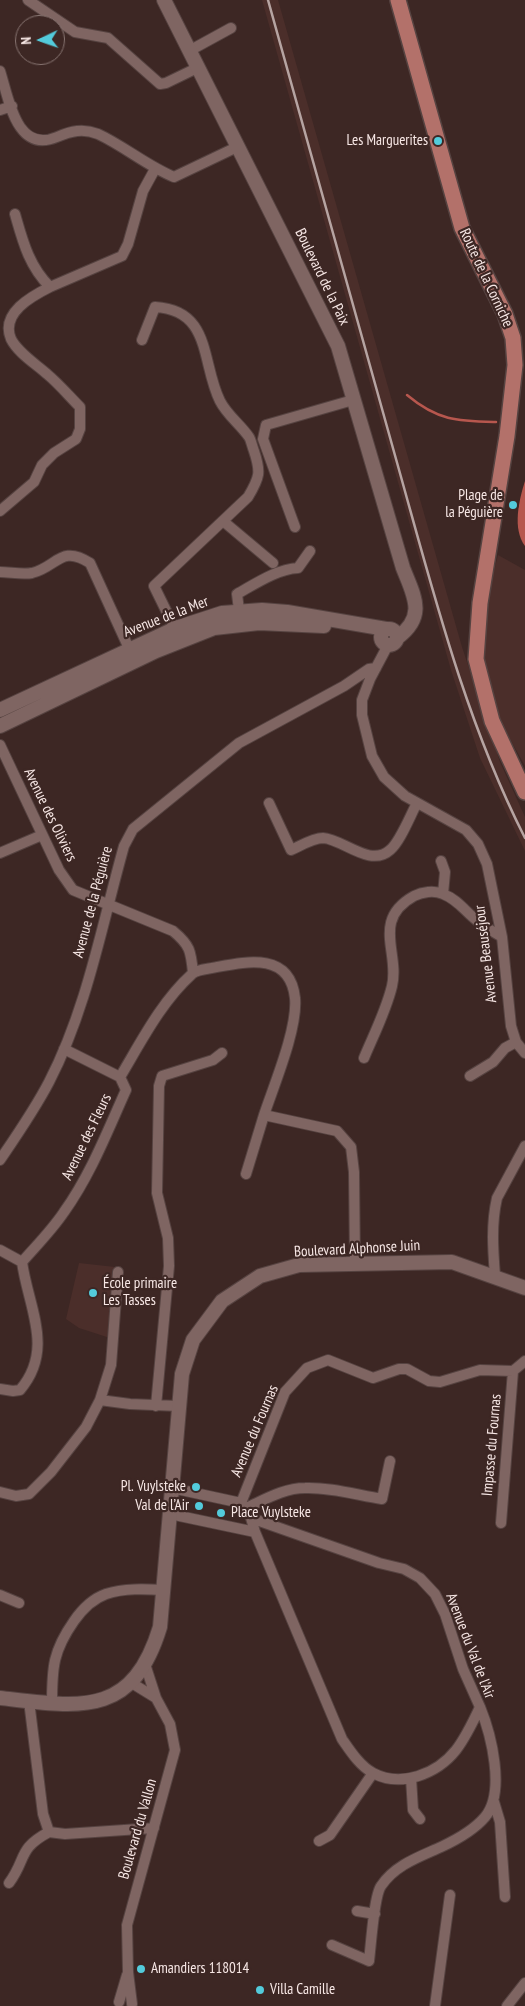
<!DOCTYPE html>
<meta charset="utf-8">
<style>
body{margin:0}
#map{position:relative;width:525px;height:2006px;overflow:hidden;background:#3d2724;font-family:"PT Sans Narrow",sans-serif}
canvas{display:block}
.north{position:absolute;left:15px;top:15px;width:50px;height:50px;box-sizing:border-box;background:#3d2724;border:1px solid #877471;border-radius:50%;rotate:267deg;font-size:14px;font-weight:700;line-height:20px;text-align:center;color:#f7e7e5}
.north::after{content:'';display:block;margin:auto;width:18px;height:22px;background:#53cbdb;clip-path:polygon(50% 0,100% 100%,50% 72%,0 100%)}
</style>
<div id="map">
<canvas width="525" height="2006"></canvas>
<div class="north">N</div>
</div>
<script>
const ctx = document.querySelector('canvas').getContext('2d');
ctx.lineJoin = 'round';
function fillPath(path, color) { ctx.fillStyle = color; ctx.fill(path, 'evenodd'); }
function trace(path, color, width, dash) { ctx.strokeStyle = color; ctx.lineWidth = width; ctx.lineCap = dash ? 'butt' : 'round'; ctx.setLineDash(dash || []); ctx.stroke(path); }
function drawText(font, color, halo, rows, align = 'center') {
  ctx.font = font + ' "PT Sans Narrow",sans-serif'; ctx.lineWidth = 4.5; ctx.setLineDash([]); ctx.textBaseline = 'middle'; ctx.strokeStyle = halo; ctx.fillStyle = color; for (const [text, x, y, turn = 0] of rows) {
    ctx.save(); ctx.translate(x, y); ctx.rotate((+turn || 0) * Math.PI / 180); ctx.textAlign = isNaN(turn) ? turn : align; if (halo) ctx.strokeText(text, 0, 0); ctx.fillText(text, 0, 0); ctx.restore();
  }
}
const built = new Path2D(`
 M262 0H278L462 647 500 762 525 817V851L480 758 451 670Z
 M498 555 525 570V766L501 723 482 658 490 586Z
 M79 1263 115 1267 110 1338 79 1328 66 1319Z`);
const water = new Path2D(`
 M525 481V546C512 529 519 500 525 481Z`);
const stream = new Path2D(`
 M407 395C438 421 458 421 496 422`);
const street = new Path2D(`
 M28 0 75 32 108 38 160 84 166 83 197 68
 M189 51 231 28
 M0 71C9 99 16 154 57 137 71 131 83 128 98 134 124 146 147 166 174 177L237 147
 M0 110 12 106
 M15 214C23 242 29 266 50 287L122 256 128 244 143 191 155 169
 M142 340 155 307C212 310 201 363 220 401 227 415 240 424 249 437 251 440 252 446 254 451 261 472 260 477 248 497L154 586 177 633
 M0 511 34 482 42 465 54 453 76 439 80 429V407C69 396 59 384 47 374 36 364 18 353 11 339 0 313 32 296 50 287
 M223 521 273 563
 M295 527 263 439 266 425 353 400
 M0 572C10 572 22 575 32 573 57 567 61 544 90 563L132 655
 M240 618 237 594C255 584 277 569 298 568L310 551
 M388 645 370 679 362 700V715L372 756 384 777 405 796 466 830 478 844 487 864 502 937 511 1026 516 1042 525 1053
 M0 745 59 870 73 890 173 931C190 945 191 951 193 973
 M269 803 291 850C300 846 313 838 323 838 343 839 370 868 390 850 400 842 410 816 417 803
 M0 853 42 835
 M441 861 445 872 443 894
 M64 1049 120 1077
 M364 1058C374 1034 386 1011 392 986 400 953 371 920 414 896 422 892 434 890 443 894 459 900 466 913 479 922 486 928 494 932 502 937
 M470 1076 493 1062 505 1048 516 1042
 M0 1160C17 1135 35 1109 49 1082 87 1009 102 924 124 846L133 829 239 743 344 686 369 669 376 668
 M246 1174 264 1115
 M0 1250 22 1262
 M495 1276C493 1250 491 1224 497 1198L525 1146
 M0 1389 13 1391 20 1390C55 1349 28 1307 22 1262 36 1246 52 1230 64 1212 91 1174 107 1132 126 1090L120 1077C141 1042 161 1002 192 974 197 969 210 969 217 967 249 961 290 953 295 998 298 1028 274 1085 264 1115L337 1131 351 1147 354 1172 355 1263
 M100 1400 111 1365 118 1272
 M156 1406 169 1266 168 1238 157 1193 159 1086 162 1076 213 1060 222 1053
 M172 1488 241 1503
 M0 1492 16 1496 29 1494 51 1472 86 1427 100 1400 130 1404 178 1406
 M241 1503 251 1518 255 1532 342 1739C351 1752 360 1766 373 1773 401 1788 437 1774 456 1750 466 1737 473 1722 480 1707L463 1669 445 1614 435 1594 420 1578 404 1569 379 1563 251 1518
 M241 1503 285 1392 307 1368 328 1360 373 1378 399 1369H407L429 1381 440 1382 480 1370 513 1371 525 1361
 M246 1508C264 1500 284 1488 305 1488 330 1487 357 1495 382 1499L390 1461
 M170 1514 255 1532
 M501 1523 513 1371
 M0 1595 19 1603
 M130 1682 156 1698
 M29 1701 43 1814 49 1832 65 1834 154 1828
 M52 1704C52 1667 53 1651 74 1621 83 1608 92 1599 106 1594 124 1588 145 1589 164 1590
 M411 1778 413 1810 420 1819
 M494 1802 500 1822 505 1897
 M319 1841 330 1835 373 1773
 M9 1883C27 1859 17 1849 49 1832
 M357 1911 375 1914
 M332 1945 369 1961C371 1945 374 1896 381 1886 395 1865 419 1857 441 1847 456 1840 474 1830 485 1817 506 1792 491 1734 480 1707
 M119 2002 127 1975
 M132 2004 128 1972 127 1925 175 1750 170 1724 156 1698 145 1664
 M435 2006 450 1895
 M507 2006 525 1983`);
const secondary = new Path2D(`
 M164 0 338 346 403 568C414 596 427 616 397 638
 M381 637a8 8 0 1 1 16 0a8 8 0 1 1-16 0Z
 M0 710 176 628 222 613 262 610 287 612 386 629
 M0 726 156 651 214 628 259 623 324 626
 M0 1698C79 1707 132 1719 160 1627L182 1374 193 1340 222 1301 260 1276 299 1265 452 1262 525 1288`);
const primary = new Path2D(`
 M398 0 462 228 505 314 513 338 515 365 507 436 480 603 476 659 492 721 525 792`);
const rail = new Path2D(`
 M268 0C311 153 353 306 396 459 432 587 464 718 525 838`);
const markers = [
 [438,141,5,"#53cbdb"],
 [513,505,5,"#53cbdb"],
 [93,1293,5,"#53cbdb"],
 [196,1487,5,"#53cbdb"],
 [199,1506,5,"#53cbdb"],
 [221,1513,5,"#53cbdb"],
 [141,1969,5,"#53cbdb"],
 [260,1990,5,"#53cbdb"]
];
const poiNames = [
 ["Les Marguerites",428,141],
 ["Plage de",503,496],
 ["la Péguière",503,513],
 ["École primaire",103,1284,"left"],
 ["Les Tasses",103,1301,"left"],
 ["Pl. Vuylsteke",186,1487],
 ["Val de l’Air",189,1506],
 ["Place Vuylsteke",231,1513,"left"],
 ["Amandiers 118014",151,1969,"left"],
 ["Villa Camille",270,1990,"left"]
];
const streetNames = [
 ["Boulevard de la Paix",322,277,64],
 ["Route de la Corniche",486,278,65],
 ["Avenue de la Mer",166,617,-21],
 ["Avenue des Oliviers",50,815,64],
 ["Avenue de la Péguière",93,902,-75],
 ["Avenue Beauséjour",486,954,-97],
 ["Avenue des Fleurs",87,1137,-64],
 ["Boulevard Alphonse Juin",357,1249,-3],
 ["Avenue du Fournas",255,1431,-67],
 ["Impasse du Fournas",492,1445,-85],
 ["Avenue du Val de l'Air",470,1646,69],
 ["Boulevard du Vallon",138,1829,-74]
];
fillPath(built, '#4b2e2a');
fillPath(water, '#b7574e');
trace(stream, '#b7574e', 2.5);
trace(street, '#564341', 12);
trace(secondary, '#564341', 16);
trace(primary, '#564341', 18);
trace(street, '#7f6562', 10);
trace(secondary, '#7f6562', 14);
trace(primary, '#b3716a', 15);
trace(rail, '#b6a4a2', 2.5);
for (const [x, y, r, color] of markers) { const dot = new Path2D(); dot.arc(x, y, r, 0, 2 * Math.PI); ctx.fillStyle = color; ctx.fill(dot); trace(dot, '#3d2724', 2); }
drawText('15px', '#f7e7e5', '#3d2724', poiNames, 'right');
drawText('15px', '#f7e7e5', '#3d2724', streetNames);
</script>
